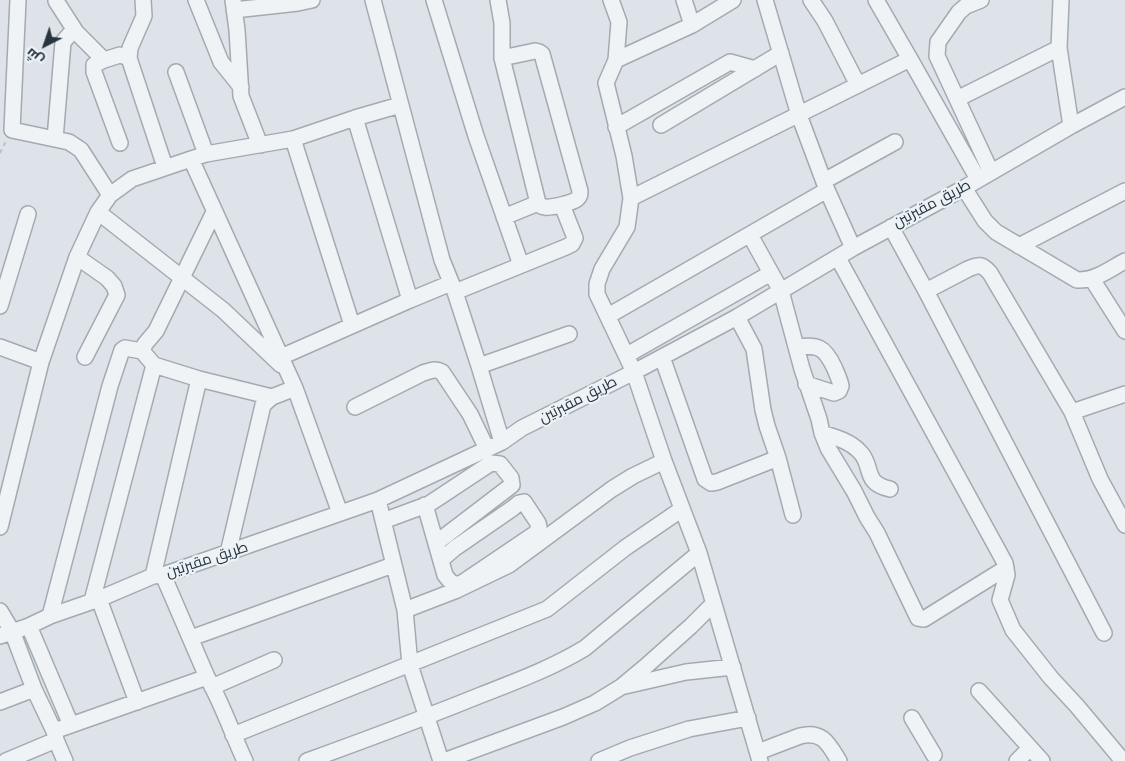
<!DOCTYPE html>
<meta charset="utf-8">
<style>
body{margin:0}
#map{position:relative;width:1125px;height:761px;overflow:hidden;background:#dde3e8;font-family:"Fira Sans",Cairo,sans-serif}
canvas{display:block}
.north{position:absolute;left:20px;top:20px;width:50px;height:50px;-webkit-text-stroke:4px #ecf2f5;paint-order:stroke;rotate:221deg;font-size:14px;font-weight:700;line-height:20px;text-align:center;color:#25343f}
.north::after{content:'';display:block;margin:auto;width:18px;height:22px;background:#25343f;clip-path:polygon(50% 0,100% 100%,50% 72%,0 100%)}
</style>
<div id="map">
<canvas width="1125" height="761"></canvas>
<div class="north">ش</div>
</div>
<script>
const ctx = document.querySelector('canvas').getContext('2d');
ctx.lineJoin = 'round';
function trace(path, color, width, dash) { ctx.strokeStyle = color; ctx.lineWidth = width; ctx.lineCap = dash ? 'butt' : 'round'; ctx.setLineDash(dash || []); ctx.stroke(path); }
function drawText(font, color, halo, rows, align = 'center') {
  ctx.font = font + ' "Fira Sans",Cairo,sans-serif'; ctx.lineWidth = 4.5; ctx.setLineDash([]); ctx.textBaseline = 'middle'; ctx.strokeStyle = halo; ctx.fillStyle = color; for (const [text, x, y, turn = 0] of rows) {
    ctx.save(); ctx.translate(x, y); ctx.rotate((+turn || 0) * Math.PI / 180); ctx.textAlign = isNaN(turn) ? turn : align; if (halo) ctx.strokeText(text, 0, 0); ctx.fillText(text, 0, 0); ctx.restore();
  }
}
const path = new Path2D(`
 M0 153 6 141`);
const minor = new Path2D(`
 M18 0 12 130 69 142 81 150 110 195
 M143 0 144 16 130 48 129 58 165 167
 M196 0 221 62 241 87
 M233 0 237 30 241 96 260 145
 M373 0 442 260 455 292 479 366 502 442
 M434 0 476 136 521 265
 M498 0 502 23V58L538 203
 M611 0 619 22 616 60 606 83 624 156 631 198 627 227 602 269 597 284V294L634 372 664 461 699 553 760 761
 M684 0 692 25
 M765 0 799 115 827 190 853 248
 M811 0 825 21 858 85
 M876 0 910 59 978 179
 M981 0 966 6 959 12 938 42 937 56 957 99 1059 48
 M1061 0 1059 48 1071 126
 M56 1 76 32 104 60
 M234 10 298 3 312 0
 M502 58 535 51 539 52 542 54 580 191C580 195 580 196 577 199 572 203 551 208 545 207 541 207 541 206 538 203L504 217
 M616 60 692 25 733 0
 M176 72 206 154
 M957 99 991 172
 M355 118 410 300
 M661 125 781 53
 M616 127 730 62 755 69
 M55 139 63 42 70 34 76 32
 M293 139 352 325
 M120 143 94 72V65L104 60 120 55 129 58
 M191 159 295 388 340 513
 M824 181 895 142
 M964 188 985 221 996 232 1077 280C1095 281 1110 269 1125 261
 M631 198 910 59
 M98 212 223 310 281 365
 M891 227 926 291 1104 633
 M750 235 781 291 802 369 819 419 822 433 828 448 854 491 867 517 877 533 918 618 924 619 1006 568
 M1019 246 1125 191
 M77 257 107 278 114 286 117 295 85 357
 M838 258 1005 563 1007 575 1000 600 1013 630 1051 678 1077 706 1123 761
 M1092 279 1125 331
 M926 291 968 269C979 264 982 264 990 273L1072 412 1100 479 1125 525
 M455 292 566 247 572 244 575 238 562 205
 M0 306 28 214
 M608 316 827 190
 M737 317 754 349 763 410 767 426 778 458 793 515
 M0 347 41 362
 M796 347C818 345 824 346 834 367 837 374 840 380 841 386L839 391 834 393 806 384
 M142 351 145 344 156 331 214 212
 M627 355 771 273
 M281 357 410 300 451 283
 M662 357 705 479 711 483 717 482 778 458
 M479 366 569 334
 M355 407 423 373C430 371 435 368 442 372L470 414 487 449
 M1072 412 1125 394
 M822 433C835 437 850 441 860 452 874 466 862 483 890 489
 M378 500 405 610 410 665 441 761
 M425 505 445 575C450 582 454 586 462 583L536 533 539 527 538 523 524 502 519 503 513 508 455 548 441 560
 M383 521 429 504 491 463 500 464 511 478 512 485 436 543
 M0 527 41 362 77 257 98 212 110 195 132 179 191 159 206 154 293 139 355 118 400 105
 M228 553 263 405 272 397 295 388
 M163 575 207 677C222 703 232 733 245 761
 M153 576 199 379
 M99 599 137 702
 M92 601 154 365
 M405 610 457 590 509 565 612 489 633 476 664 461
 M0 611 12 631 34 689 54 731 56 740 65 761
 M50 616 110 386 122 350 125 348 142 351 154 365 199 379 272 397
 M29 626 71 725
 M0 636 29 626 50 616 99 599 153 576 163 575 378 500 502 442 522 428 634 372 737 317 853 248 964 188 1071 126 1125 97
 M191 638 393 565
 M625 686 686 672 733 667
 M212 687 274 660
 M979 691 1042 761
 M0 702 34 689
 M912 718 934 755
 M54 731 207 677
 M233 735 547 609 625 548 682 509
 M758 752 800 736C823 730 829 745 839 761
 M6 761 56 740
 M307 761C365 740 424 718 481 695 517 681 552 668 585 648L699 553
 M444 761 563 717 595 703 621 687 645 667 691 626 713 604
 M599 761 630 748 689 729 748 718
 M1017 761 1030 748`);
const streetNames = [
 ["طريق مقبرتين",932,204,-28],
 ["طريق مقبرتين",578,400,-27],
 ["طريق مقبرتين",207,560,-18]
];
trace(minor, '#a2abb2', 18);
trace(path, '#bbc1c6', 2, [4, 4]);
trace(minor, '#f0f3f6', 15);
drawText('15px', '#25343f', '#ecf2f5', streetNames);
</script>
